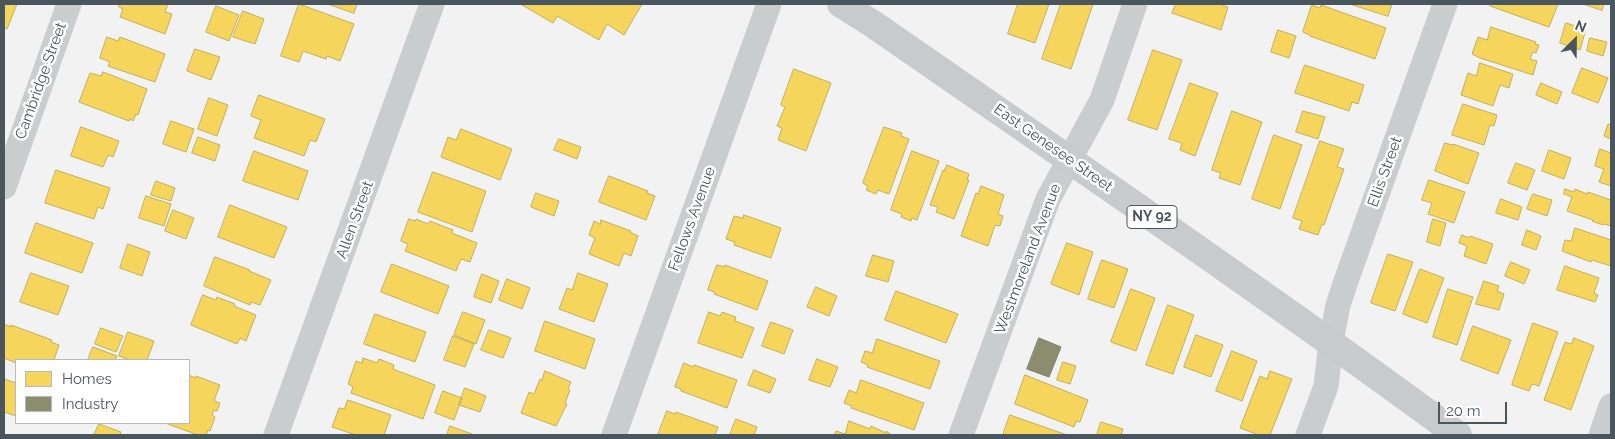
<!DOCTYPE html>
<style>
body{margin:0}
#map{position:relative;width:1615px;height:439px;overflow:hidden;background:#f2f2f2;font-family:Raleway,sans-serif}
canvas{display:block}
.frame{position:absolute;inset:0;border:5px solid #49565e;pointer-events:none}
.legend{position:absolute;left:15px;top:359px;width:175px;height:65px;box-sizing:border-box;background:#fff;border:1px solid #b6bbbf;margin:0;padding:6px 9px;list-style:none;font-size:15px;color:#49565e}
.legend li{display:flex;align-items:center;gap:10px;height:25px}
.legend b{width:25px;border:1px solid #b6bbbf}
.north{position:absolute;left:1550px;top:15px;width:50px;height:50px;-webkit-text-stroke:4px #fff;paint-order:stroke;rotate:23deg;font-size:14px;font-weight:700;line-height:20px;text-align:center;color:#49565e}
.north::after{content:'';display:block;margin:auto;width:18px;height:22px;background:#49565e;clip-path:polygon(50% 0,100% 100%,50% 72%,0 100%)}
.scale{position:absolute;left:1438px;top:402px;width:69px;height:22px;box-sizing:border-box;border:2px solid #49565e;border-top:0;padding-left:6px;font-size:15px;line-height:18px;white-space:nowrap;color:#49565e;-webkit-text-stroke:4px #fff;paint-order:stroke}
</style>
<div id="map">
<canvas width="1615" height="439"></canvas>
<div class="frame"></div>
<ul class="legend">
<li><b style="height:14px;background:#f6d55c"></b>Homes</li>
<li><b style="height:14px;background:#8c8c6e"></b>Industry</li>
</ul>
<div class="north">N</div>
<div class="scale">20 m</div>
</div>
<script>
const ctx = document.querySelector('canvas').getContext('2d');
ctx.lineJoin = 'round';
function fillPath(path, color) { ctx.fillStyle = color; ctx.fill(path, 'evenodd'); }
function trace(path, color, width, dash) { ctx.strokeStyle = color; ctx.lineWidth = width; ctx.lineCap = dash ? 'butt' : 'round'; ctx.setLineDash(dash || []); ctx.stroke(path); }
function drawText(font, color, halo, rows, align = 'center') {
  ctx.font = font + ' Raleway,sans-serif'; ctx.lineWidth = 5; ctx.setLineDash([]); ctx.textBaseline = 'middle'; ctx.strokeStyle = halo; ctx.fillStyle = color; for (const [text, x, y, turn = 0] of rows) {
    ctx.save(); ctx.translate(x, y); ctx.rotate((+turn || 0) * Math.PI / 180); ctx.textAlign = isNaN(turn) ? turn : align; if (halo) ctx.strokeText(text, 0, 0); ctx.fillText(text, 0, 0); ctx.restore();
  }
}
const homes = new Path2D(`
 M4 4H17L7 29 4 28Z
 M120 4H168L165 12 172 14 165 34 120 17 123 9 119 7Z
 M299 4 354 24 340 61 327 56 326 59 303 51 299 62 281 56Z
 M328 4H357L354 13Z
 M523 4H642L624 35 607 24 599 40 557 16 553 23 522 5Z
 M1018 4H1049L1035 43 1008 34Z
 M1061 4H1093L1071 69 1042 59Z
 M1176 4H1219L1228 7 1221 30 1172 13Z
 M1350 4H1392L1388 16Z
 M1491 4H1558L1549 27 1490 6Z
 M1583 4H1604L1602 10Z
 M1312 5 1320 8 1321 5 1386 28 1375 59 1310 36V35L1303 32Z
 M216 6 239 15 229 41 206 32Z
 M243 11 264 19 255 44 233 37Z
 M1566 23 1586 29 1580 50 1560 43Z
 M1491 27 1536 42 1535 44 1539 45 1536 53 1533 52 1530 59 1537 61 1533 75 1480 58 1472 54 1478 37 1487 40Z
 M1278 30 1296 36 1289 58 1271 52Z
 M107 37 118 41 120 37 165 54 155 82 108 66 110 62 100 58Z
 M1590 38 1607 42 1603 56 1587 51Z
 M195 49 220 57 211 80 187 71Z
 M1153 50 1182 60 1157 130 1128 120Z
 M1480 63 1513 74 1509 88 1500 85 1493 106 1461 95 1468 73 1476 76Z
 M1305 65 1364 85 1358 104 1352 102 1349 111 1295 93Z
 M1582 68 1608 78 1598 103 1572 93Z
 M794 69 831 83 806 151 778 140 782 128 777 126 785 107 781 105Z
 M103 72 147 89 138 115 136 114 133 121 130 119 129 121 79 102 90 73 101 76Z
 M1190 83 1218 93 1195 156 1180 150 1182 143 1169 139Z
 M1541 83 1562 92 1557 104 1536 95Z
 M259 95 325 119 316 142 310 140 304 156 254 138 261 120 251 116Z
 M209 98 228 105 217 136 198 129Z
 M1463 104 1497 115 1494 126 1490 125 1484 145 1452 135Z
 M1232 111 1262 122 1240 185 1219 178 1221 173 1212 170Z
 M1303 111 1325 117 1318 139 1296 132Z
 M171 121 194 129 186 152 163 144Z
 M1611 123V139L1604 136 1608 124 1611 125Z
 M81 127 119 141 113 157 108 155 103 167 71 156Z
 M884 127 902 133 901 136 909 139 889 194 878 190 876 194 866 190 868 186 863 183Z
 M461 129 512 149 500 180 441 157 448 137 456 140Z
 M1274 135 1302 145 1280 209 1252 199Z
 M198 137 220 145 215 161 192 153Z
 M559 139 581 147 577 159 554 150Z
 M1320 141 1344 149 1337 167 1344 169 1324 225 1322 224 1318 235 1299 229 1302 221 1293 218Z
 M1445 143 1452 145 1453 144 1479 153 1468 184 1435 171Z
 M1600 149 1611 153V186L1599 182 1604 169 1595 166Z
 M1549 150 1571 158 1564 179 1542 171Z
 M254 151 308 171 298 200 243 181Z
 M912 151 939 161 917 220 912 218 911 221 901 217 902 214 891 210Z
 M1516 163 1535 170 1527 190 1508 183Z
 M947 165 969 174 967 180H969L954 219 936 212 938 207 930 205 943 170 944 171Z
 M56 170 110 188 103 209 98 207 94 219 45 203Z
 M433 172 486 191 472 232 418 212Z
 M609 176 648 191 647 193 655 196 646 220 599 202Z
 M1429 180 1465 192 1454 223 1428 214 1432 203 1422 200Z
 M156 181 175 188 171 201 151 195Z
 M981 186 1004 195 998 214 1003 216 1000 226 995 225 988 246 961 236 976 193 978 194Z
 M1565 189 1574 192 1575 189 1587 194 1588 192 1611 200V226L1604 224 1603 225 1592 221 1593 220 1567 211 1572 197 1564 194Z
 M536 193 559 201 554 216 531 207Z
 M1533 194 1552 200 1547 216 1527 209Z
 M146 196 171 204 164 226 139 218Z
 M1501 199 1522 207 1518 220 1496 213Z
 M230 205 287 227 274 258 218 237Z
 M173 210 194 218 186 239 165 231Z
 M744 215 781 228 771 258 734 245 735 242 726 239 734 216 743 218Z
 M409 219 415 221 416 219 428 224 430 221 453 230 452 233 477 243 470 262 461 259 456 271 405 251 408 244 401 241Z
 M1433 219 1446 223 1440 246 1427 242Z
 M601 220 631 231 630 232 638 236 631 256 624 253 619 266 589 254 595 238 589 235 594 221 600 224Z
 M36 223 93 243 82 273 25 253Z
 M1575 228 1611 240V266L1592 260 1591 262 1562 251 1565 240 1571 241Z
 M1527 230 1541 236 1536 250 1522 245Z
 M1462 235 1469 238 1470 236 1493 244 1486 264 1464 256 1467 246 1459 243Z
 M1067 243 1093 252 1079 295 1051 284Z
 M128 244 150 252 142 276 120 268Z
 M1388 254 1413 262 1395 311 1371 303Z
 M873 255 894 261 888 282 866 276Z
 M215 257 250 270 249 271 271 280 260 305 251 302 250 305 204 286Z
 M1102 260 1128 269 1114 308 1088 299Z
 M1511 262 1530 270 1524 284 1505 276Z
 M392 264 449 286 438 314 381 292Z
 M717 265 725 267V265L768 281 757 310 714 294 715 292 708 290Z
 M1565 266 1599 278 1594 293 1598 295 1595 302 1557 290Z
 M1420 269 1444 278 1427 323 1403 314Z
 M31 273 69 286 58 315 20 302Z
 M578 273 608 284 594 322 559 309 567 288 572 290Z
 M482 274 499 281 491 303 474 297Z
 M507 279 530 288 522 309 499 300Z
 M1484 281 1499 286 1497 291 1504 294 1499 310 1476 304Z
 M816 287 837 296 829 316 807 307Z
 M1131 289 1155 298 1136 351 1111 342Z
 M1448 289 1473 297 1457 345 1433 337Z
 M896 291 958 314 946 343 885 320Z
 M203 295 216 300 217 297 235 304 234 306 256 315 246 341 240 338 237 344 191 325Z
 M1168 305 1194 315 1173 374 1146 365Z
 M463 312 485 320 476 344 454 335Z
 M709 312 720 316 722 312 736 317 735 321 754 328 742 358 698 343Z
 M375 314 426 332 415 362 364 344Z
 M545 321 595 339 585 369 535 351Z
 M771 322 793 330 784 354 762 346Z
 M1533 323 1558 332 1539 386 1532 384 1529 391 1512 385Z
 M4 324 11 327V325L52 340 51 342 59 345 54 360H16V363L4 358Z
 M1473 326 1511 340 1498 374 1461 360Z
 M101 328 123 336 116 352 95 344Z
 M489 330 511 338 503 358 481 350Z
 M128 332 154 341 147 360H130L119 356Z
 M1196 335 1223 345 1211 377 1184 367Z
 M453 336 474 344 465 367 444 360Z
 M1574 338 1594 346 1571 410 1544 400 1565 342 1571 344Z
 M877 339 940 361 930 389 867 367 868 365 861 362 865 351 872 353Z
 M93 347 117 356 115 360H88Z
 M1232 351 1257 361 1242 401 1216 391Z
 M363 358 377 363 379 359 394 365 393 369 435 385 423 419 351 393 353 387 348 384 356 361 362 363Z
 M817 359 838 367 830 387 809 380Z
 M1063 362 1076 366 1070 384 1057 380Z
 M684 363 693 367 694 365 737 380 727 408 681 391V389L675 387Z
 M754 370 776 379 770 393 748 385Z
 M545 371 571 382 568 389 570 390 565 403 567 404 556 426 521 413 529 392 534 394 540 379 542 380Z
 M1270 371 1292 379 1270 435H1259L1240 428 1260 376 1267 379Z
 M189 375 195 378 196 376 220 385 214 401 220 403 217 411 214 410 212 415 215 417 210 431 208 430 206 435H198L165 423H189Z
 M1025 375 1088 400 1080 422 1076 421 1074 427 1015 404Z
 M4 379 16 383V416L4 412Z
 M861 380 924 403 914 430 851 408 852 406 844 403 849 390 856 393Z
 M465 388 486 396 480 412 459 405Z
 M443 391 462 398 454 420 435 413Z
 M348 400 391 415 384 435H356L332 427 339 408 344 409Z
 M667 411 675 414 676 412 718 427 715 435H658Z
 M1010 415 1067 435H1003Z
 M736 419 757 427 754 435H730Z
 M849 421 870 429 871 426 886 433V431L892 435H834L836 431 845 434Z
 M1101 422 1123 429 1121 435H1097Z
 M99 424 121 432 120 435H94Z
 M450 426 472 434V435H447Z`);
const industry = new Path2D(`
 M1039 338 1061 347 1049 377 1027 369Z`);
const minor = new Path2D(`
 M4 187 69 4
 M276 435 432 4
 M614 435 769 4
 M961 435 1048 199 1102 100 1135 4
 M1308 435 1326 386 1331 342 1338 305 1346 281 1445 4
 M1601 435 1611 406`);
const primary = new Path2D(`
 M841 4 873 24C1069 160 1266 294 1458 435`);
const shields = [
 [1152,217,50]
];
const shieldNames = [
 ["NY 92",1152,217]
];
const streetNames = [
 ["Cambridge Street",41,81,-70],
 ["East Genesee Street",1053,148,35],
 ["Ellis Street",1385,172,-70],
 ["Fellows Avenue",692,219,-70],
 ["Allen Street",355,220,-70],
 ["Westmoreland Avenue",1028,259,-69]
];
fillPath(homes, '#f6d55c');
trace(homes, '#c2af5d', 1);
fillPath(industry, '#8c8c6e');
trace(industry, '#787c69', 1);
trace(minor, '#c9cdce', 25);
trace(primary, '#c8cbcd', 28);
for (const [x, y, w] of shields) { const box = new Path2D(); box.roundRect(x - w / 2, y - 11.5, w, 23, 4); ctx.fillStyle = '#fff'; ctx.fill(box); trace(box, '#49565e', 1); }
drawText('bold 14px', '#49565e', null, shieldNames);
drawText('15px', '#49565e', '#fff', streetNames);
</script>
